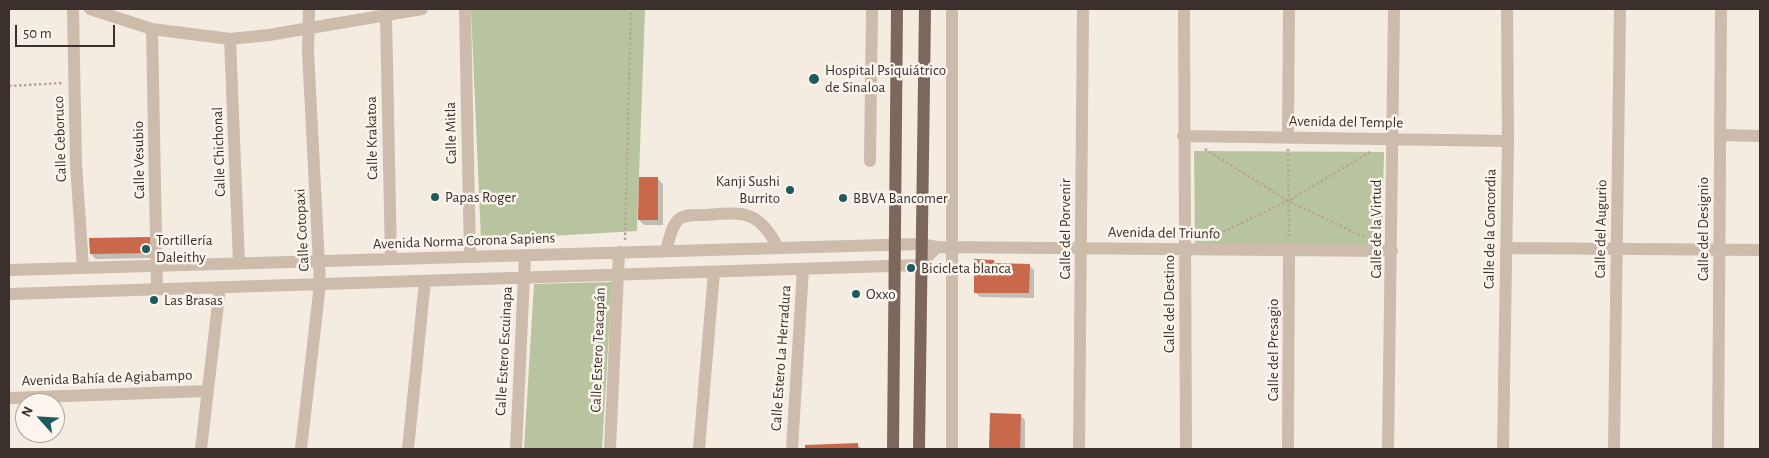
<!DOCTYPE html>
<meta charset="utf-8">
<style>
body{margin:0}
#map{position:relative;width:1769px;height:458px;overflow:hidden;background:#f4ebe1;font-family:"Alegreya Sans",sans-serif}
canvas{display:block}
.frame{position:absolute;inset:0;border:10px solid #3b302b;pointer-events:none}
.north{position:absolute;left:15px;top:393px;width:50px;height:50px;box-sizing:border-box;background:#fbf5ee;border:1px solid #aea6a0;border-radius:50%;rotate:296deg;font-size:14px;font-weight:700;line-height:20px;text-align:center;color:#3b302b}
.north::after{content:'';display:block;margin:auto;width:18px;height:22px;background:#1f5a5e;clip-path:polygon(50% 0,100% 100%,50% 72%,0 100%)}
.scale{position:absolute;left:15px;top:25px;width:100px;height:22px;box-sizing:border-box;border:2px solid #3b302b;border-top:0;padding-left:6px;font-size:15px;line-height:18px;white-space:nowrap;color:#3b302b;-webkit-text-stroke:4px #fbf5ee;paint-order:stroke}
</style>
<div id="map">
<canvas width="1769" height="458"></canvas>
<div class="frame"></div>
<div class="north">N</div>
<div class="scale">50 m</div>
</div>
<script>
const ctx = document.querySelector('canvas').getContext('2d');
ctx.lineJoin = 'round';
function fillPath(path, color) { ctx.fillStyle = color; ctx.fill(path, 'evenodd'); }
function trace(path, color, width, dash) { ctx.strokeStyle = color; ctx.lineWidth = width; ctx.lineCap = dash ? 'butt' : 'round'; ctx.setLineDash(dash || []); ctx.stroke(path); }
function drawText(font, color, halo, rows, align = 'center') {
  ctx.font = font + ' "Alegreya Sans",sans-serif'; ctx.lineWidth = 5; ctx.setLineDash([]); ctx.textBaseline = 'middle'; ctx.strokeStyle = halo; ctx.fillStyle = color; for (const [text, x, y, turn = 0] of rows) {
    ctx.save(); ctx.translate(x, y); ctx.rotate((+turn || 0) * Math.PI / 180); ctx.textAlign = isNaN(turn) ? turn : align; if (halo) ctx.strokeText(text, 0, 0); ctx.fillText(text, 0, 0); ctx.restore();
  }
}
const green = new Path2D(`
 M471 9H645L637 231 481 240Z
 M1194 151 1384 152 1382 245 1195 244Z
 M612 282 602 449H524L534 284Z`);
const shadow = new Path2D(`
 M658 179 663 184V225H644L639 220Z
 M150 239 156 258 96 259 91 254Z
 M994 261 997 265H1029L1034 270V298L980 297 975 292Z
 M992 414 1020 415 1025 420V449H991Z
 M858 445 862 449H806V446Z`);
const building = new Path2D(`
 M639 177H658V220H638Z
 M151 237V253L90 254 89 238Z
 M974 259 994 260V263L1030 264 1029 293H974Z
 M990 413 1021 414 1020 449H989Z
 M858 443V449H805V445Z`);
const path = new Path2D(`
 M9 86 62 83
 M1205 149 1288 201 1364 237
 M1288 149 1289 239
 M1214 236 1288 201 1372 151
 M625 240 631 9`);
const minor = new Path2D(`
 M73 9 76 164 83 268
 M90 9 152 29 230 39 269 35 422 9
 M465 9 470 257
 M1184 9 1186 449
 M386 16 391 259
 M152 29 157 289
 M230 39 239 263
 M1720 135 1760 136
 M1183 136 1508 141
 M1288 137 1289 9
 M870 161 872 9
 M1506 248 1760 250
 M666 251C669 241 671 226 679 219 686 214 697 215 706 215 744 212 759 210 778 248
 M9 270 920 244 937 247 1392 251
 M9 294 920 265 937 247
 M9 398 207 391
 M201 449 220 287
 M301 449 320 284 308 52 309 9
 M408 449 425 281
 M516 449 525 255
 M610 449 619 252
 M699 449 714 272
 M792 449 803 269
 M952 449V9
 M1079 449 1083 9
 M1288 449 1289 250
 M1388 449 1394 9
 M1503 449 1508 141 1507 9
 M1614 449 1620 9
 M1718 449 1721 9`);
const major = new Path2D(`
 M893 449 897 9
 M919 449 925 9`);
const markers = [
 [814,79,6,"#1f5a5e"],
 [790,190,5,"#1f5a5e"],
 [435,197,5,"#1f5a5e"],
 [843,198,5,"#1f5a5e"],
 [146,249,5,"#1f5a5e"],
 [911,268,5,"#1f5a5e"],
 [856,294,5,"#1f5a5e"],
 [154,300,5,"#1f5a5e"]
];
const poiNames = [
 ["Hospital Psiquiátrico",825,70],
 ["de Sinaloa",825,87],
 ["Kanji Sushi",780,181,"right"],
 ["Burrito",780,198,"right"],
 ["Papas Roger",445,197],
 ["BBVA Bancomer",853,198],
 ["Tortillería",156,240],
 ["Daleithy",156,257],
 ["Bicicleta blanca",921,268],
 ["Oxxo",866,294],
 ["Las Brasas",164,300]
];
const streetNames = [
 ["Avenida del Temple",1346,122,1],
 ["Calle Mitla",451,133,-91],
 ["Calle Krakatoa",372,138,-91],
 ["Calle Ceboruco",60,139,-92],
 ["Calle Chichonal",219,152,-92],
 ["Calle Vesubio",139,160,-91],
 ["Calle del Porvenir",1065,229,-90],
 ["Calle de la Virtud",1376,229,-90],
 ["Calle de la Concordia",1490,229,-89],
 ["Calle del Augurio",1601,229,-89],
 ["Calle del Designio",1703,229,-90],
 ["Calle Cotopaxi",302,230,-93],
 ["Avenida del Triunfo",1164,233,1],
 ["Avenida Norma Corona Sapiens",464,241,-2],
 ["Calle del Destino",1169,304,-90],
 ["Calle Estero Teacapán",598,350,-88],
 ["Calle del Presagio",1273,350,-90],
 ["Calle Estero Escuinapa",504,351,-87],
 ["Calle Estero La Herradura",781,358,-86],
 ["Avenida Bahía de Agiabampo",107,378,-2]
];
fillPath(green, '#b8c4a0');
fillPath(shadow, '#0003');
fillPath(building, '#c8694b');
trace(path, '#b9a596', 2.5, [2.5, 2.5]);
trace(minor, '#cdbbac', 12);
trace(major, '#7d675c', 12);
for (const [x, y, r, color] of markers) { const dot = new Path2D(); dot.arc(x, y, r, 0, 2 * Math.PI); ctx.fillStyle = color; ctx.fill(dot); trace(dot, '#fbf5ee', 2); }
drawText('15px', '#3b302b', '#fbf5ee', poiNames, 'left');
drawText('15px', '#3b302b', '#fbf5ee', streetNames);
</script>
